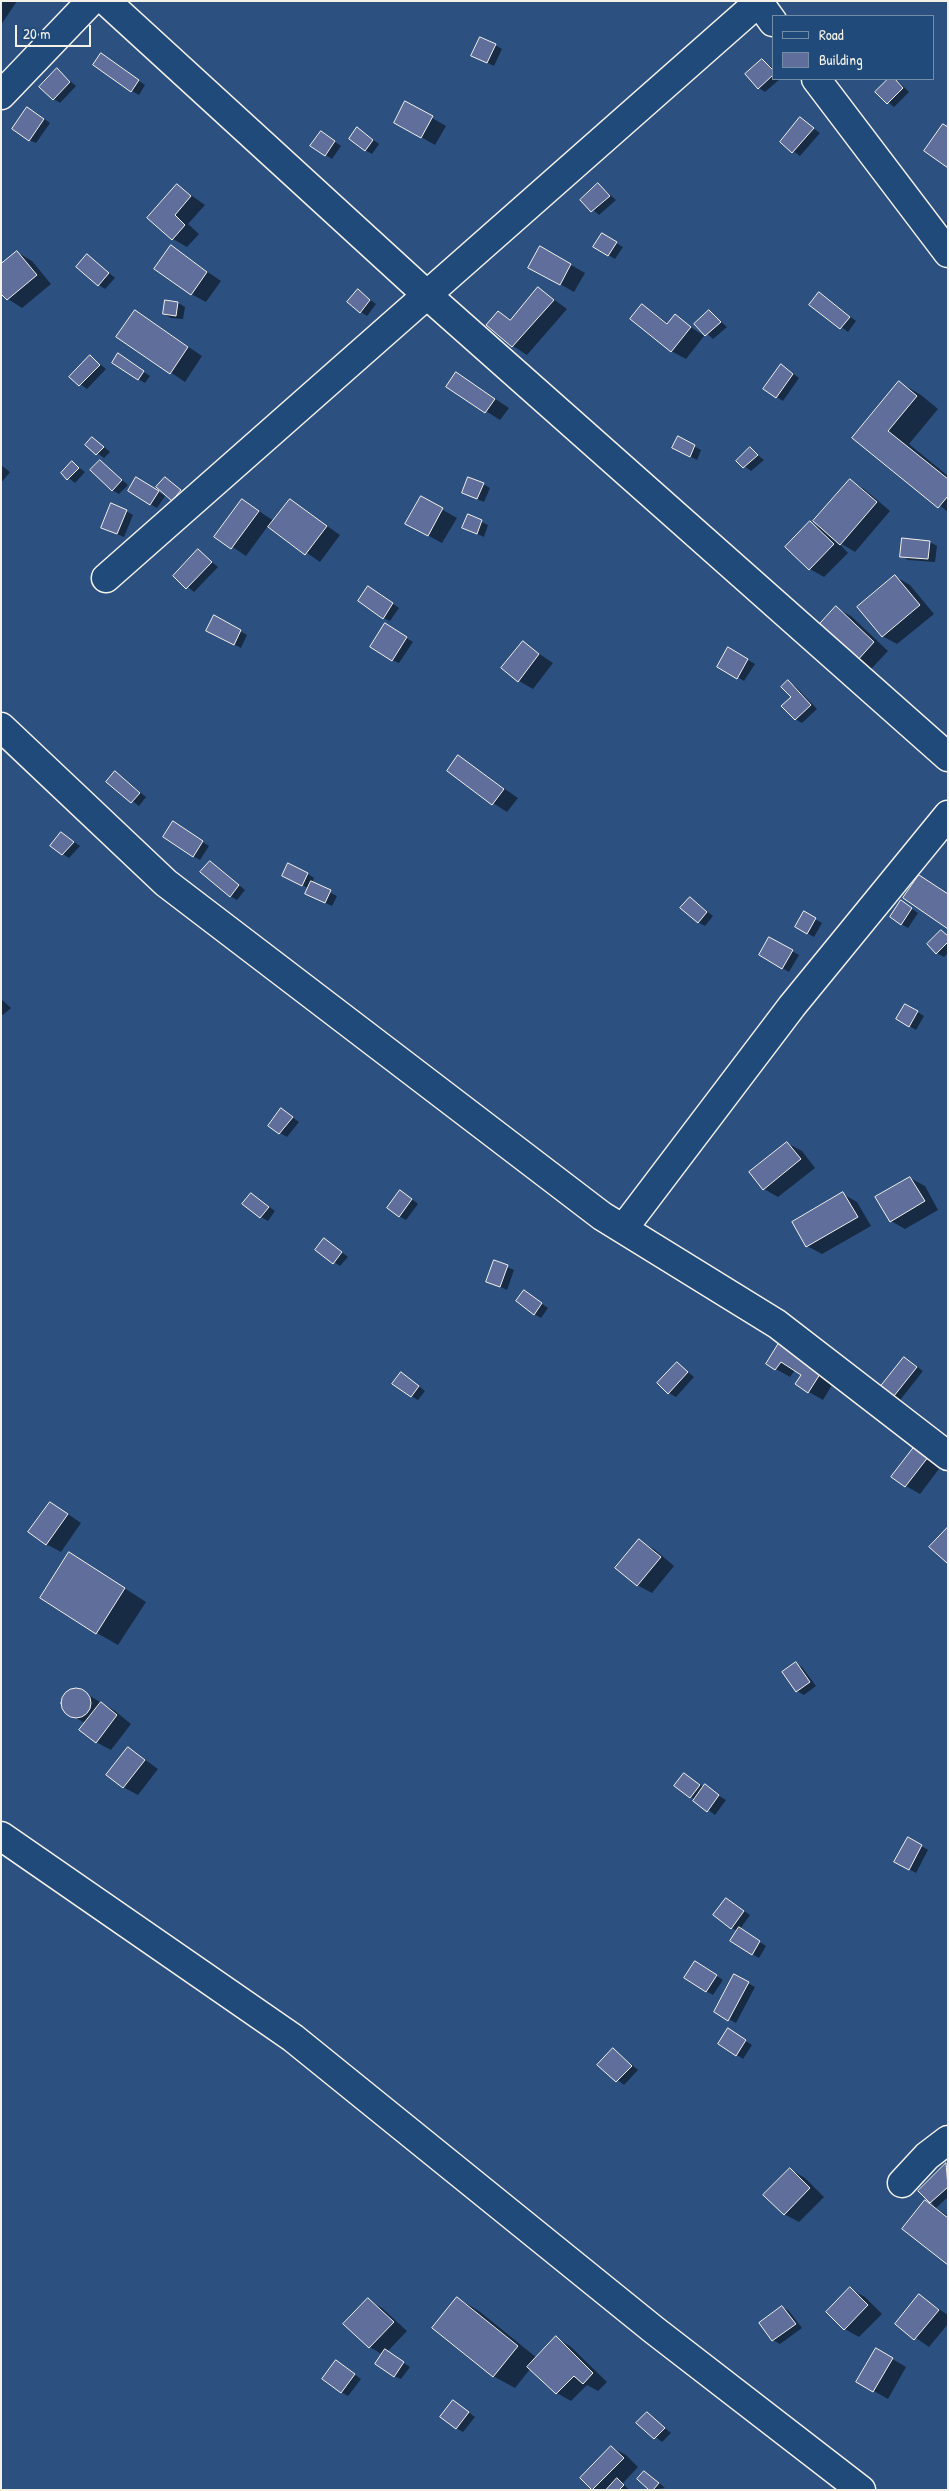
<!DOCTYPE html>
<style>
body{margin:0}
#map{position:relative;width:949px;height:2491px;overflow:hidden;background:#2c5181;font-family:"Patrick Hand",sans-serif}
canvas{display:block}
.frame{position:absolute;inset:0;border:2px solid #f4f1e8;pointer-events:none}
.legend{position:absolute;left:772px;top:15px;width:162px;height:65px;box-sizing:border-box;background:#1f4a7a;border:1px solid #748da6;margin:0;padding:6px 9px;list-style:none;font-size:15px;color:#f4f1e8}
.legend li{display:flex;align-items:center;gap:10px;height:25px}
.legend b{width:25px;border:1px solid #748da6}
.scale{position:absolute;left:15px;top:25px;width:76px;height:22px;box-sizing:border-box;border:2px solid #f4f1e8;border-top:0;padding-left:6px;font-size:15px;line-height:18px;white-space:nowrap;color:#f4f1e8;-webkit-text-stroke:4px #1f4a7a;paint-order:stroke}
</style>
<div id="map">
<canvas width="949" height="2491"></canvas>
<div class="frame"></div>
<ul class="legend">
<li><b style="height:6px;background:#1f4a7a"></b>Road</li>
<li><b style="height:14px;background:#606e9b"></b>Building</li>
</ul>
<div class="scale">20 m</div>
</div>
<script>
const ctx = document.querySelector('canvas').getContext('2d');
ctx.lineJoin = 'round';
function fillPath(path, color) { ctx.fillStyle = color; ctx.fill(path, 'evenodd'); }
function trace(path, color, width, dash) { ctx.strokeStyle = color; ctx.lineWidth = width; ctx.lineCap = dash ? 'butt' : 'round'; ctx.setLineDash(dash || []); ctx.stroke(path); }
const shadow = new Path2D(`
 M1 1H17L1 25Z
 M495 45 502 49 494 66 480 59Z
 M108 59 145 85 139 95 132 91Z
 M762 60 773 68V79H780L765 92 759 88Z
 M57 70 76 86 60 103 54 99Z
 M890 79 898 81 909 92 894 107 876 92Z
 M406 103 446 126 435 145 395 122Z
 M35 112 50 123 36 143 29 140Z
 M800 119 820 133 800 156 781 142Z
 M364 133 379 144 372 154 365 150Z
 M328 137 341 146 332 159 312 146Z
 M598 184 616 200 599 215 582 200Z
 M178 186 205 205 188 224 199 234 187 247 173 239Z
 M948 221V232L942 227Z
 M602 235 623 247 615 259 595 247Z
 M171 247 221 281 206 302 191 294Z
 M541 248 585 273 574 292 544 275Z
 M17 252 32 261 51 284 22 308 8 299Z
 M94 260 115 278 105 289 99 285Z
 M538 288 567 309 527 355 513 346 488 325 498 312 512 320Z
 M358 291 376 304 367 316 361 312Z
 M826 298 856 321 848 332 811 304Z
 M178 303 185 307 183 319 171 318 164 314Z
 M642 305 669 324 675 316 704 336 686 359 671 351Z
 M710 312 727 327 713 339 696 324Z
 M149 320 202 356 185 382 118 337Z
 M90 356 106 369 87 389 71 377Z
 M125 359 150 376 145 383 138 379Z
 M788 370 799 378 783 401 777 397Z
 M470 382 509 408 500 420 448 387Z
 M899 382 921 395 938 409 909 444 948 476V512L854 438Z
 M93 438 110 452 104 458 86 445Z
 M679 438 701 450 697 460 680 451Z
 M750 449 764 460 751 471 738 461Z
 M100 461 128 485 119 494 112 490Z
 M73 463 85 472 75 483 62 473Z
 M1 465 10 472 1 483Z
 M137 479 165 496 157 508 150 504Z
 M165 479 187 495 180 503 173 500Z
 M850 480 864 489 890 511 855 552 838 542 848 553 824 577 810 569V522L821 528Z
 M483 484 490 488 484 502 470 496Z
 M422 498 457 518 442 543 407 524Z
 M242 500 274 521 290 500 340 535 320 562 268 526 246 556 216 536Z
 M126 511 133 515 124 537 110 531Z
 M468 516 488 525 484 537 471 531Z
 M930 542 937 546 935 562 908 560 901 556Z
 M198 551 218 567 194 592 175 576Z
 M896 577 910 585 934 614 897 644 882 636Z
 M375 591 399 608 390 621 383 618Z
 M836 608 851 616 888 651 871 669 857 661Z
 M215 617 247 635 241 648 215 634Z
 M392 629 413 642 399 663 392 660Z
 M523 643 553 663 533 689 519 681Z
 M729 649 755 664 744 681 719 666Z
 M788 682 795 686 817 709 802 723 795 719Z
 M459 757 518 798 507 812 493 803Z
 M115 773 146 797 139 806 108 782Z
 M180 827 209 846 200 860 193 856Z
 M61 833 80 846 69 858 51 846Z
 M211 862 245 890 237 900 230 896Z
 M308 874 314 878 312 883 337 896 332 906 313 897 308 888 290 879Z
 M690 898 713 916 705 926 698 922Z
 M908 906 918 913 908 928 901 924Z
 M804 913 822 923 814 937 796 927Z
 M941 931 948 935V953L944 957 937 953Z
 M770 939 799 955 789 972 760 955Z
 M1 999 11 1008 3 1015 1 1014Z
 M906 1005 924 1016 916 1030 898 1019Z
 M288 1114 299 1122 287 1137 269 1126Z
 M787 1143 802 1151 815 1168 778 1197 764 1189Z
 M910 1178 925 1186 938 1210 905 1229 891 1221Z
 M251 1194 275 1211 268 1221 261 1217Z
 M843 1194 857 1202 871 1226 822 1254 807 1246Z
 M408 1196 418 1204 406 1220 399 1216Z
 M331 1244 348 1257 340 1266 334 1262Z
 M507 1267 514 1270 507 1290 488 1281Z
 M531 1296 548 1308 541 1318 534 1314Z
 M780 1345 835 1380 823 1400 809 1392 803 1375 795 1370 790 1377 776 1369Z
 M905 1358 923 1371 897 1404 890 1400Z
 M677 1363 694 1377 676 1397 669 1393Z
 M408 1378 425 1391 418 1400 411 1396Z
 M919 1443 945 1461 920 1494 906 1486Z
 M65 1512 81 1523 61 1552 46 1544Z
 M639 1541 654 1549 674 1566 652 1593 637 1585Z
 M90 1566 146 1602 118 1645 97 1633Z
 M796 1664 802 1667 816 1686 804 1695 797 1691Z
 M77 1688 115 1711 131 1724 111 1750 96 1742 85 1723 65 1712 62 1698 68 1691Z
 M129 1748 158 1769 138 1795 123 1787Z
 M691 1779 726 1800 715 1815 676 1786Z
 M908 1838 928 1850 916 1873 896 1862Z
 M733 1903 750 1915 740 1929 766 1946 759 1958 752 1954 738 1931 732 1928Z
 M702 1966 723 1980 713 1995 706 1991Z
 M734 1976 755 1987 736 2023 715 2012Z
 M735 2034 752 2045 743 2059 737 2055Z
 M613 2049 638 2070 624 2085 599 2065Z
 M946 2165 948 2197 936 2208 948 2216V2264L925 2201 935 2206 920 2191Z
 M790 2169 805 2178 824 2197 799 2222 784 2214Z
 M850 2289 865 2297 882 2314 859 2337 845 2329Z
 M919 2296 948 2315V2324L929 2347 896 2324Z
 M457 2298 479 2311 537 2358 556 2338 570 2346 607 2382 598 2391 587 2385 571 2401 557 2393 531 2368 515 2388 493 2376Z
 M368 2300 382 2308 407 2331 387 2352 410 2367 401 2379 394 2376 383 2355 370 2347Z
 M782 2307 789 2311 802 2328 780 2344 773 2340Z
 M877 2350 906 2367 888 2399 858 2382Z
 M343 2366 361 2379 348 2396 341 2392Z
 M460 2406 475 2417 463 2432 456 2428Z
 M647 2414 671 2433 662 2442 638 2423Z
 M611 2447 626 2455 638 2467 623 2483 629 2490H594L582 2478Z
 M644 2472 651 2476 665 2488 651 2490Z`);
const building = new Path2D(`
 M480 37 496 44 487 63 471 56Z
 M101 53 139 80 131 92 93 65Z
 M762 59 773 70V75L758 89 745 74Z
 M57 68 70 82 53 100 39 87Z
 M888 79H895L903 88 887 104 875 92Z
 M405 101 433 116 421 138 394 123Z
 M27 107 44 119 29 141 12 129Z
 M800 117 814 128 792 153 780 142Z
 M943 124 948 127V168L924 151Z
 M357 127 373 140 365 151 349 139Z
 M321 131 335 141 325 156 310 146Z
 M598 183 610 196 591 212 580 200Z
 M177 184 191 196 175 215 185 225 172 240 147 218Z
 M602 233 617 242 608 256 593 247Z
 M171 245 207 272 191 295 154 269Z
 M540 246 571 264 560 285 528 268Z
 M17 251 37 275 7 300 1 294V264Z
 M87 254 109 273 98 286 76 267Z
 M538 287 554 300 512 347 486 325 498 311 510 320Z
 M358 289 370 300 360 313 347 302Z
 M819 292 850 317 840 329 809 305Z
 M165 300 178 302 176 316 163 314Z
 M642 304 667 324 675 314 691 327 671 352 630 319Z
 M135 310 188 347 170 374 116 337Z
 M709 310 721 322 705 336 694 324Z
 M118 353 144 371 138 380 112 363Z
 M90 355 100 365 79 386 69 377Z
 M781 364 793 374 776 398 763 389Z
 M456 372 495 399 485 413 446 387Z
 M899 381 917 396 888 431 948 479V496L938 508 852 438Z
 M678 436 695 445 690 457 672 448Z
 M92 437 104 447 96 455 85 445Z
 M750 447 758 455 743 468 736 461Z
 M100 460 122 480 112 491 90 470Z
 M72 461 79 468 67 480 61 473Z
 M136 477 159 491 150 505 128 491Z
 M165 477 181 490 172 501 156 487Z
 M468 477 484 483 477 499 462 493Z
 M850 479 877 502 840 545 813 521Z
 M421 496 443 508 428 536 405 524Z
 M242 499 259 511 231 549 214 537Z
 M290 499 327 526 305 555 268 527Z
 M111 503 127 510 117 534 101 528Z
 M468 514 482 520 477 534 462 528Z
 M810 521 834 544 809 570 785 547Z
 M902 538 930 541 928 559 900 557Z
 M198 549 212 562 186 589 173 576Z
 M895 575 920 605 882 637 857 607Z
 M368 586 393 603 383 619 358 601Z
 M836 606 874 642 856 662 818 626Z
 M214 615 241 630 234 645 206 631Z
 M385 623 407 637 392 661 370 647Z
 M523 641 539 654 518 682 501 668Z
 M728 647 748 659 737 679 717 667Z
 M788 680 811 705 795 720 781 706 791 697 781 687Z
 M458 755 504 789 492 805 447 771Z
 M115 771 140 793 131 803 106 782Z
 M173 821 203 841 193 857 163 837Z
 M61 832 74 842 62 855 50 846Z
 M210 861 239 885 230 897 200 872Z
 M288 863 308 873 302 886 282 876Z
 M919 875 948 894V929L903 898Z
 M311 881 331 890 325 903 305 894Z
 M690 897 707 912 698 923 680 908Z
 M901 900 912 908 901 925 890 917Z
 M804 911 816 918 807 934 795 927Z
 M941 930 948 936V942L936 954 927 944Z
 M769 937 793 950 782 969 759 955Z
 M905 1004 918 1011 909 1027 896 1019Z
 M281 1108 293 1117 279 1134 268 1126Z
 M787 1142 801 1159 763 1190 749 1172Z
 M910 1177 925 1201 890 1222 875 1197Z
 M400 1190 412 1199 399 1217 387 1208Z
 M843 1192 858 1217 806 1247 792 1222Z
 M251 1193 269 1207 260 1218 242 1204Z
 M324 1238 342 1252 333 1264 315 1250Z
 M494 1260 508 1265 500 1287 486 1282Z
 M524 1290 542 1303 534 1315 516 1301Z
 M779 1343 822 1371 808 1393 795 1384 801 1375 781 1362 775 1370 766 1364Z
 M904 1357 917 1367 890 1401 877 1391Z
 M677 1362 688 1372 668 1394 657 1383Z
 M401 1372 419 1386 411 1397 392 1384Z
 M918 1442 932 1452 905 1487 891 1477Z
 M50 1502 68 1514 46 1545 28 1532Z
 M948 1527V1562L947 1563 929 1547Z
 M639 1539 661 1557 637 1586 615 1568Z
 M69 1552 125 1588 96 1634 40 1598Z
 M796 1662 810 1682 796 1692 782 1672Z
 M61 1703a15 15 0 1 1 30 0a15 15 0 1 1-30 0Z
 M101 1702 117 1715 96 1743 79 1730Z
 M128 1747 145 1760 123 1788 106 1775Z
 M684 1773 700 1785 690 1798 674 1786Z
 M705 1784 719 1795 707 1812 693 1801Z
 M908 1837 922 1845 909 1870 894 1862Z
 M726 1898 744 1911 731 1929 713 1915Z
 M739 1927 760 1941 752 1955 730 1941Z
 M695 1961 717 1975 706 1992 684 1978Z
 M734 1974 749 1982 728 2021 714 2012Z
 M728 2028 746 2040 736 2056 718 2044Z
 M613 2048 632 2066 616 2082 597 2065Z
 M946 2163 948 2187 930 2203 918 2191Z
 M790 2168 810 2188 784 2215 763 2195Z
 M925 2200 948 2218V2265L902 2229Z
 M850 2287 868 2305 844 2330 826 2312Z
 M919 2294 939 2310 914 2340 895 2324Z
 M457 2297 518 2346 493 2377 432 2328Z
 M368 2298 394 2322 369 2348 343 2324Z
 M782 2306 796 2324 772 2341 759 2323Z
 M556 2336 593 2373 583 2384 574 2376 556 2394 527 2367Z
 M876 2348 893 2358 873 2392 856 2382Z
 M385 2349 404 2362 394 2377 375 2364Z
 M336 2360 355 2374 341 2393 322 2379Z
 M453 2400 469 2412 456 2429 440 2417Z
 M647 2412 665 2428 654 2439 636 2423Z
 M611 2446 624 2458 592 2490 580 2478Z
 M644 2471 659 2483 653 2490H649L637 2479Z
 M617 2478 624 2485 619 2490H606Z`);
const minor = new Path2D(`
 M106 1 426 294 948 757
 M758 1 773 22
 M816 79 948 253
 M1 95 91 1
 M106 578 760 1
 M1 727 166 883 602 1216 777 1324 948 1456
 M623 1229 792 1006 948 815
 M1 1836 293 2038 654 2330 861 2490
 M902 2183 927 2156 948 2140`);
fillPath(shadow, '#0007');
fillPath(building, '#606e9b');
trace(building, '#f4f1e8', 1);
trace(minor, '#f4f1e8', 31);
trace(minor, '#1f4a7a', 28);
</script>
